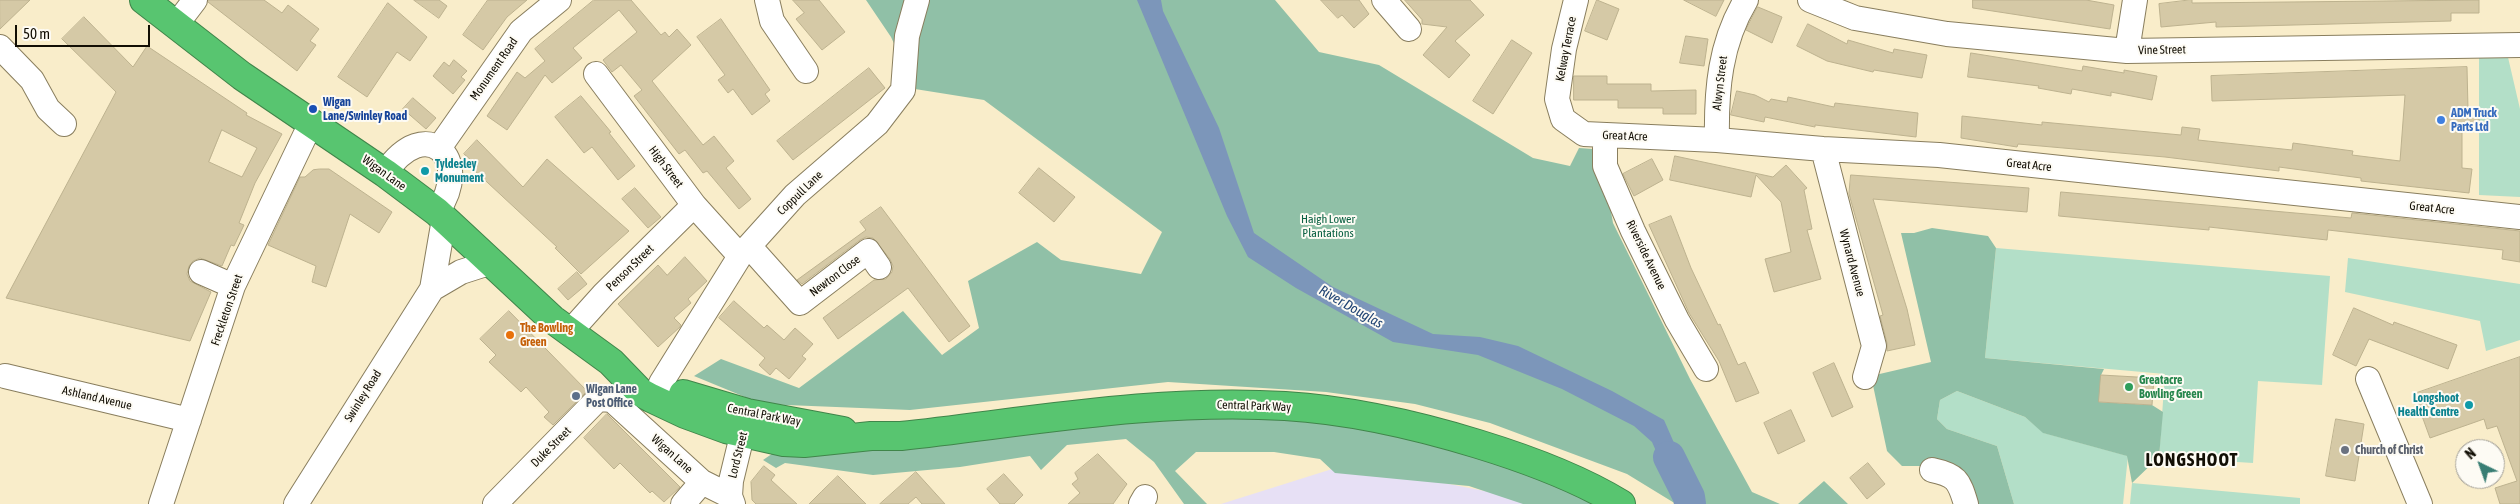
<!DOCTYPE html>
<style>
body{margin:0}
#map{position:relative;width:2520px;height:504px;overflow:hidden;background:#f9edca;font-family:"Asap Condensed",sans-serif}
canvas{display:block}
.north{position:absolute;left:2455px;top:439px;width:50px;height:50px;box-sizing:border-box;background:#fdfbf4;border:1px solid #9f9c94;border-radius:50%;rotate:318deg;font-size:14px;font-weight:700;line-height:20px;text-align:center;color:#120e04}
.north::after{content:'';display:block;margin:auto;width:18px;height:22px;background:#397e74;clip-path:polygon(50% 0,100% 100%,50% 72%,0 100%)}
.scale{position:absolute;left:15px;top:25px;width:135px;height:22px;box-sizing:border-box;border:2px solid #120e04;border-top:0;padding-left:6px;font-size:15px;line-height:18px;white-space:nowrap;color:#120e04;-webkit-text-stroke:4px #fdfbf4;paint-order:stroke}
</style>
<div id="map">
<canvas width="2520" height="504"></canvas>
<div class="north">N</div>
<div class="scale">50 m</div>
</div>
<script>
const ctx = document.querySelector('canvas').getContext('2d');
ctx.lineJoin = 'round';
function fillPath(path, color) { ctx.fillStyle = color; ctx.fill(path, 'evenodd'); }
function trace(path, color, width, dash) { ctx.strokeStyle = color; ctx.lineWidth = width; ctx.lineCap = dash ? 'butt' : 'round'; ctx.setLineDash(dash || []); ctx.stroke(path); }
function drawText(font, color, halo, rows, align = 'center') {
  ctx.font = font + ' "Asap Condensed",sans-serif'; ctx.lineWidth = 4; ctx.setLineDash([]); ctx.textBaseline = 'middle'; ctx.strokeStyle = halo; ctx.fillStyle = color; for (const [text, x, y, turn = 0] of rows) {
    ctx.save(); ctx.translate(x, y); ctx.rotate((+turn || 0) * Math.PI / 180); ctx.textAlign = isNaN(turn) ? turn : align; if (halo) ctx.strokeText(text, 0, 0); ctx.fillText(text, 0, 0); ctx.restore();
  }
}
const commercial = new Path2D(`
 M1348 464 1535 501 1541 504H1221Z`);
const green = new Path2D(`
 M2507 53 2520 109V197L2479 195V55Z
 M1996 248 2330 276 2322 385 2258 381 2253 463 2159 457 2165 374 1985 358Z
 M2348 258 2520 284V340L2486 351 2480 321 2345 292Z
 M1957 391 2025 417 2044 433 2128 456 2123 504H2014L1997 446 1947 429 1937 419 1940 400Z
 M2132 483 2300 498V504H2130Z`);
const forest = new Path2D(`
 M866 0H1275L1319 52 1379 65 1533 158 1570 166 1579 148 1593 149 1601 156 1613 223 1690 379 1752 492 1780 504H1676L1627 474 1490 423 1415 404 1326 392 1168 382 910 410 762 404 694 376 721 359 799 388 903 311 942 355 979 328 968 281 1037 242 1061 260 1141 274 1162 232 984 100 915 89 891 37Z
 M1932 228 1988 236 1996 248 1985 358 2104 369 2101 375 2099 402 2152 405 2163 412 2159 457 2132 483 2127 456 2043 433 2025 417 1957 391 1940 400 1937 419 1947 429 1997 446 2014 504H1975L1968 476 1950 466H1902L1887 451 1871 376 1931 362 1901 233H1914Z
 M1213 415 1293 420 1364 428 1504 462 1606 504H1523L1469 486 1335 473 1320 459 1274 452H1196L1175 471 1207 504H1184L1154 462 1126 439 1067 445 1041 470 1030 456 960 467 873 475 785 463 776 468 763 460 779 449 1056 425Z
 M1824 481 1848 504H1798Z`);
const water = new Path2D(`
 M1137 0H1161L1163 11 1219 128 1254 233 1333 287 1433 334 1480 337 1518 346 1612 391 1664 420 1696 493 1677 499 1652 442 1634 426 1562 389 1478 355 1393 342 1296 288 1248 257 1227 216Z`);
const river = new Path2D(`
 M1669 457 1689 497 1690 504`);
const building = new Path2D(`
 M0 0H30L0 29Z
 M208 0H264L282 13 288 5 319 29 310 41 316 45 297 71 208 2Z
 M414 0H439L447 6 439 18Z
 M488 0H527L507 17 483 50 463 35Z
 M594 0H631L661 35 665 32 669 37 677 29 691 45 652 81 703 145 714 136 734 161 726 168 751 199 739 209 707 171 703 173 685 150 679 154 634 96 642 90 621 65 612 72 603 60 637 32 619 10 573 48 582 58 552 83 545 75 507 130 487 116 517 72 525 78 545 61 535 49Z
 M793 0H819L845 32 822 50 796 19 804 13Z
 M1321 0H1359L1369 14 1354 28 1342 15 1338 18Z
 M1405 0H1470L1484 15 1455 41 1470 55 1449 78 1423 55 1447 27 1422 24V20Z
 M1597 0 1619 9 1607 40 1585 31Z
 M1684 0H1724L1716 16Z
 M1973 0H2086L2114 5 2110 29 1973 8Z
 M2192 0V3L2479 0V13H2451V21L2216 27V22L2161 27 2159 4Z
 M388 3 427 37 410 61 397 52 367 97 338 77Z
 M1758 7 1782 17 1772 43 1746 30Z
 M84 17 133 67 147 46 247 113 246 115 282 134 255 183 239 223 244 225 234 246 231 245 222 266 200 258 193 261 189 266 187 274 190 281 211 292 190 341 6 298 116 92 62 39ZM222 130 257 148 242 177 209 162Z
 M721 19 770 90 765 94 770 101 752 115 733 89 728 93 718 80 725 75 697 37Z
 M1808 24 1847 44 1848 40 1893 53 1894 49 1927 55 1922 78 1874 70 1873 72 1827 61 1797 46Z
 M1686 36 1708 39 1704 66 1680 63Z
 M1512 40 1532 53 1493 114 1473 101Z
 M1971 53 2082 71 2083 66 2124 73V70L2157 76 2152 100 2111 92V96L2072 89 2071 94 2038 88 2039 86 1968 77Z
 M454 60 467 71 461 77 465 80 453 94 433 76 444 62 449 66Z
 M2467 67 2468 109 2479 108V129H2462V168L2472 169 2469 193 2361 181V178L2279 167V171L2165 157 2018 144 2017 147 1961 138 1962 116 2042 125V122L2181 135 2182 127 2200 129 2198 140 2292 150 2293 143 2353 151 2352 155 2400 161 2405 95 2212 101 2211 76Z
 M869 68 885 88 793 160 777 141Z
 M1574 76H1607V84H1651V91L1696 90V114H1663V108H1618V100H1574Z
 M1737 91 1755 95 1769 102 1771 99 1787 102 1788 97 1834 107 1835 103 1918 113 1916 137 1815 125V127L1765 117 1764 122 1731 115Z
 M581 96 611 132 609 133 635 166 618 180 592 147 584 153 555 117Z
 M413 98 436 118 426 129 403 109Z
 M477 140 523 187 547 159 629 231 581 274 555 248 557 247 474 170 478 166 464 154Z
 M1675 156 1773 177 1786 165 1807 188 1804 190 1812 229 1807 230 1821 279 1774 292 1765 259 1791 252 1781 202 1756 175 1751 197 1670 180Z
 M1652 159 1663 180 1634 196 1623 174Z
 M1039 168 1075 197 1054 222 1019 193Z
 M320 169H329L392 212 379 233 350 214 326 287 312 282 316 266 268 245 300 177H305L313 170Z
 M1851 175 2029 188 2027 212 1873 199 1907 309 1915 345 1887 351V343L1880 316 1883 315 1849 194Z
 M635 188 661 217 648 228 622 199Z
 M2061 192 2351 218 2352 213 2520 231V262L2502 259 2503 250 2328 230 2327 240 2209 227V230L2059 216Z
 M881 207 970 326 949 342 908 288 838 339 823 318 874 280 886 279 892 272 893 266 890 259 873 238 866 237 860 240 802 284 797 280 866 230 860 222Z
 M1671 216 1691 268 1718 325 1720 324 1738 365 1745 362 1759 393 1736 402 1719 361 1689 313 1649 225Z
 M685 257 707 281 688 299 691 303 674 318 681 325 680 327 658 347 618 304 658 265 667 275Z
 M577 272 587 284 568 300 558 289Z
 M734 301 764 328 767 325 784 340 795 328 813 344 802 356 806 359 789 379 776 368 770 375 759 365 765 358 719 318Z
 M2354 308 2393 325 2394 322 2457 345 2448 369 2369 339 2356 366 2333 355Z
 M509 311 587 391 553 425 544 417 549 412 526 387 521 392 489 362 496 355 480 339Z
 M2520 357V504H2500L2495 488 2517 481 2497 426 2487 429 2484 419 2430 438 2414 394Z
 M1834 363 1853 407 1832 417 1813 373Z
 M2101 375 2154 378 2152 405 2099 402Z
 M1791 410 1805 441 1778 454 1764 423Z
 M607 414 680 487 664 502 652 491 650 493 620 463 614 469 584 438Z
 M2336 419 2364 424 2355 481 2326 476Z
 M1098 454 1127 484 1113 504H1068L1080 493 1072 484 1078 479 1075 473Z
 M1868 463 1885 484 1867 499 1850 478Z
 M764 466 775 475 771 480 797 504H756L752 500 751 482Z
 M916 472 945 504H922L916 497 908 504H880Z
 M1004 474 1023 495 1014 504H1000L987 489Z
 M838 476 866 504H809L821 492Z`);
const minor = new Path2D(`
 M767 0 772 21 806 71
 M1384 0 1409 29
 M1576 0 1564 49 1557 99 1563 119 1584 134 1717 140 1823 149 1939 155 2520 217
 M1810 0 1855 18 1947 34 2127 51 2520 45
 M176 25 195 0
 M0 47 32 80 48 109 64 124
 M2127 51 2135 0
 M596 74 694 205 740 256
 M1605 135V166L1633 231 1677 320 1706 369
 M1717 140C1716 90 1720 43 1746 0
 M439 148 521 31 559 0
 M1823 149 1874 346 1865 377
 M385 173C426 112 474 159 437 212
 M749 246 800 303 868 251 879 267
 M201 272 233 286
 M432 289 461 272 492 262
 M569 333 604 294 694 205
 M5 376 189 420
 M2368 379 2420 504
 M661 383 740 256 795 195 877 124 903 90 907 36 917 0
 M1932 470C1956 475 1959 480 1966 504
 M730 496 731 481 747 415
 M161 504 233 286 311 123
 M296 504 432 289 444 219
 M495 504 595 402 600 399 612 400 702 482 730 496 733 504
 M683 504 702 482
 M1141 504 1145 497`);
const highway = new Path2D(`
 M144 0 242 76 385 173 437 212 552 319 611 362 640 392 651 398 685 414 726 429 784 442 804 443 871 436H901C1028 422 1156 398 1285 406 1351 410 1416 425 1478 444 1527 459 1577 477 1621 504
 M683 394 747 413 843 431`);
const markers = [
 [313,109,5,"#1a4fb4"],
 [2441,120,5,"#3f7fe0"],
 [425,171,5,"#0f9aa8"],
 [510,335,5,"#e8710a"],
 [2129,387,5,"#2e9e5b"],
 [576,396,5,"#5c6f8a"],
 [2469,405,5,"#0f9aa8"],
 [2345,450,5,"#6b7280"]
];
const streetNames = [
 ["Kelway Terrace",1566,49,-79],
 ["Vine Street",2162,50,-1],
 ["Monument Road",494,69,-55],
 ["Alwyn Street",1720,83,-83],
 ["Great Acre",1625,136,2],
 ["Great Acre",2029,165,6],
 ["High Street",666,167,53],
 ["Wigan Lane",384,173,36],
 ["Coppull Lane",800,193,-44],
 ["Great Acre",2432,208,6],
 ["Riverside Avenue",1646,255,64],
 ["Wynard Avenue",1852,263,75],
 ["Penson Street",630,268,-44],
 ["Newton Close",835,276,-37],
 ["Freckleton Street",227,310,-71],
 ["Swinley Road",363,396,-58],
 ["Ashland Avenue",97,398,13],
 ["Central Park Way",1254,406,2],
 ["Central Park Way",764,415,11],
 ["Duke Street",551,447,-45],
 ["Wigan Lane",672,454,42],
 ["Lord Street",738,455,-76]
];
const transitNames = [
 ["Wigan",323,102],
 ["Lane/Swinley Road",323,116]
];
const shopNames = [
 ["ADM Truck",2451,113],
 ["Parts Ltd",2451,127]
];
const cultureNames = [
 ["Tyldesley",435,164],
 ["Monument",435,178],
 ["Longshoot",2459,398,"right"],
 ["Health Centre",2459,412,"right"]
];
const parkNames = [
 ["Haigh Lower",1328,219],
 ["Plantations",1328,233]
];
const foodNames = [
 ["The Bowling",520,328],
 ["Green",520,342]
];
const leisureNames = [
 ["Greatacre",2139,380],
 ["Bowling Green",2139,394]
];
const serviceNames = [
 ["Wigan Lane",586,389],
 ["Post Office",586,403]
];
const worshipNames = [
 ["Church of Christ",2355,450]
];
const waterNames = [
 ["River Douglas",1351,307,30]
];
const districtNames = [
 ["LONGSHOOT",2192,460]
];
fillPath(commercial, '#e7e0f5');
fillPath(green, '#b3dfc8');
fillPath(forest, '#90c0a7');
fillPath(water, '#7c96ba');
trace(river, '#7c96ba', 32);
fillPath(building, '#d5c9a6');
trace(building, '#bdb28f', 1);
trace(minor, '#897e5e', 26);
trace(highway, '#40854a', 30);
trace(minor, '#fff', 24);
trace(highway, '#58c570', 28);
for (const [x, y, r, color] of markers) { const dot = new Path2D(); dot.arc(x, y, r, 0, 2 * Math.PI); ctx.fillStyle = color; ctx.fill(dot); trace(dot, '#fdfbf4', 2); }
drawText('12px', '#120e04', '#fdfbf4', streetNames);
drawText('bold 12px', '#164399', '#fdfbf4', transitNames, 'left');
drawText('bold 12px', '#366cbe', '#fdfbf4', shopNames, 'left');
drawText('bold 12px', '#0d838f', '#fdfbf4', cultureNames, 'left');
drawText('12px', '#0a6142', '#fdfbf4', parkNames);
drawText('bold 12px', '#c56008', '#fdfbf4', foodNames, 'left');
drawText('bold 12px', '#27864d', '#fdfbf4', leisureNames, 'left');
drawText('bold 12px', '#4e5e75', '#fdfbf4', serviceNames, 'left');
drawText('bold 12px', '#5b616d', '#fdfbf4', worshipNames, 'left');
drawText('italic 14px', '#204474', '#fdfbf4', waterNames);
ctx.letterSpacing = '1px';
drawText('bold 18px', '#120e04', '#fdfbf4', districtNames);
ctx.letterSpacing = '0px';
</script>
